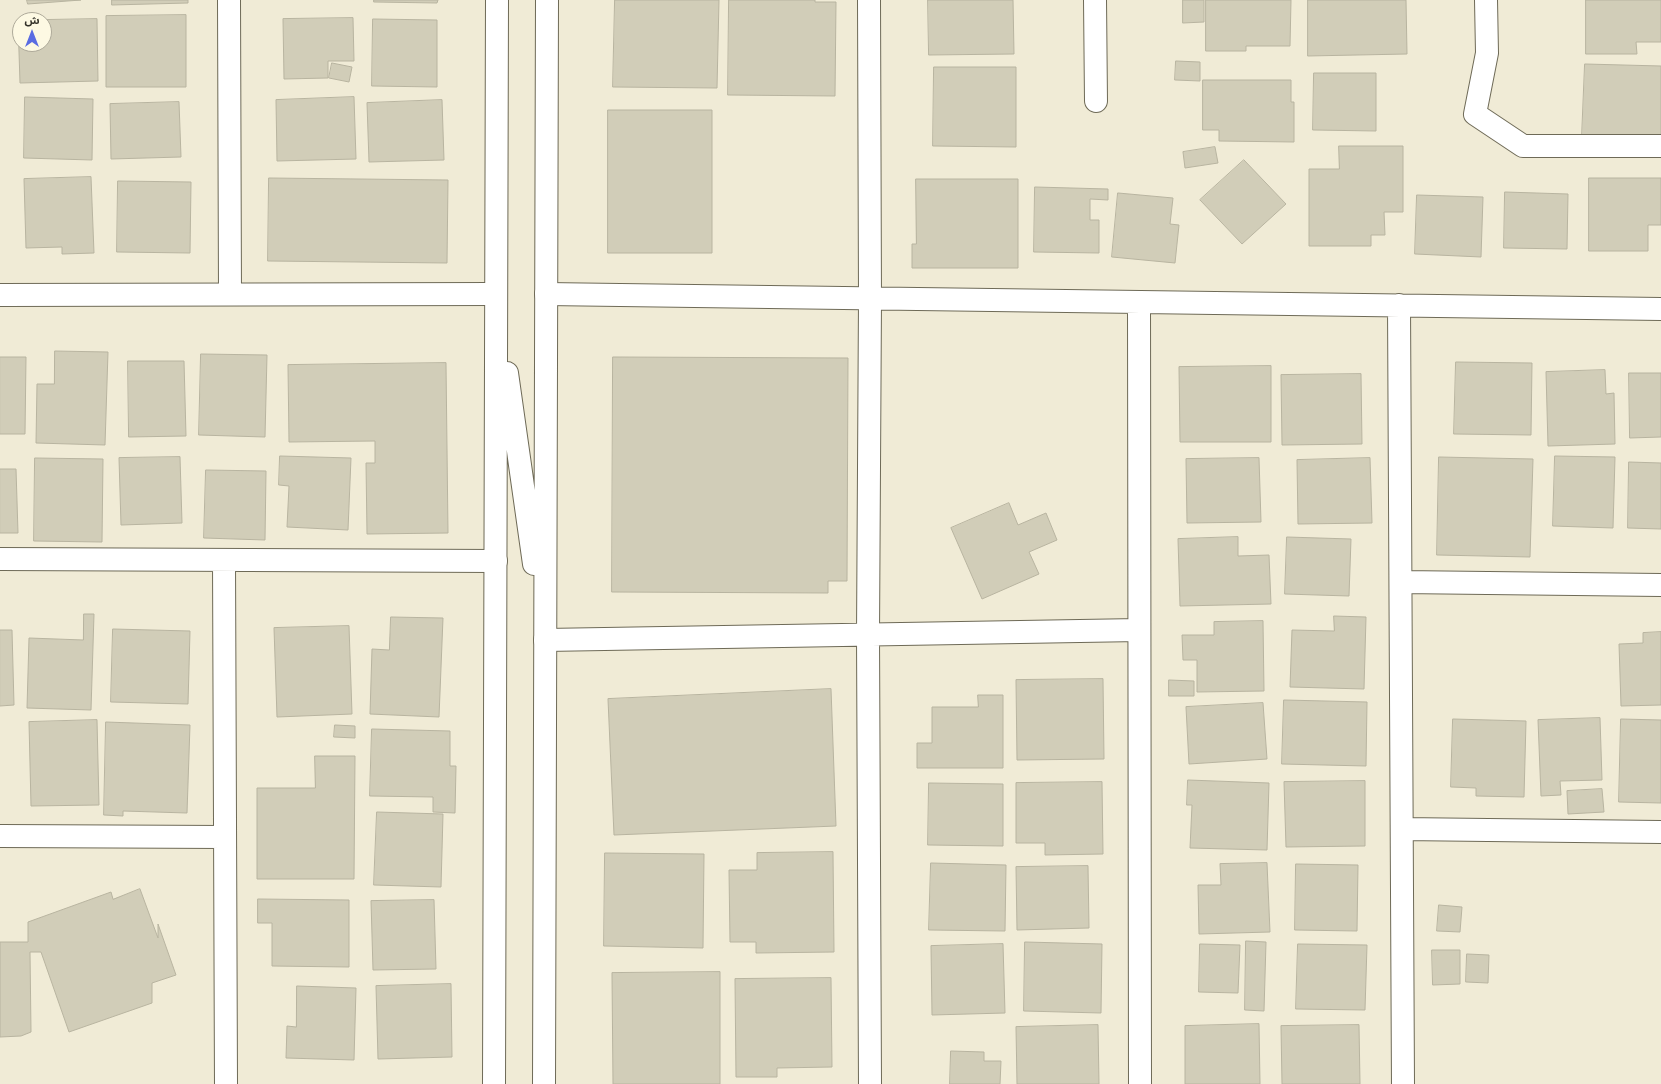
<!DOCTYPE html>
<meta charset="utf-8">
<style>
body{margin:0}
#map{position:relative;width:1661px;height:1084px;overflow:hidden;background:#f0ebd6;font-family:"Nunito Sans","Noto Sans Arabic",sans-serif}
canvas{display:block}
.north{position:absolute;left:12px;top:12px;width:40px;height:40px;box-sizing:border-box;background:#fdf9e3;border:1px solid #ada999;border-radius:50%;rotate:0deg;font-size:11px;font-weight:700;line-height:16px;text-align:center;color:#34322a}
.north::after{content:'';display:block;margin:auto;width:14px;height:18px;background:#5a6ce2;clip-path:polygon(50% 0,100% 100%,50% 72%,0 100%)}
</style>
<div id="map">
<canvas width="1661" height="1084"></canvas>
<div class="north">ش</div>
</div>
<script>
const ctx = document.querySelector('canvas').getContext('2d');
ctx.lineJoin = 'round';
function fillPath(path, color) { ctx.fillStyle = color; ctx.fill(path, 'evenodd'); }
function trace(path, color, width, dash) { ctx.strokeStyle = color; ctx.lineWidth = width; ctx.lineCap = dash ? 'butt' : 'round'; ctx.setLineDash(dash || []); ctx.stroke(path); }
const building = new Path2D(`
 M27 0H81L28 4Z
 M112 0H188V3L112 5Z
 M374 0H438L437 3 374 2Z
 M615 0H719L717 88 613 87Z
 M729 0H815V2H836L835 96 728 95Z
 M928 0H1013L1014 54 929 55Z
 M1183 0H1204V22L1183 23Z
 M1206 0H1291L1290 46H1246V51H1206Z
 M1308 0H1406L1407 54 1308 56Z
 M1586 0H1661V42H1636L1637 54H1586Z
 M186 15V87H106V16Z
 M353 18 354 61H328V78L284 79 283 19Z
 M97 19 98 81 20 83 18 21H20V44H44V20Z
 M373 19 437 20V87L372 86Z
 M1176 61 1200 62V81L1175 80Z
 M332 63 352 67 349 82 329 78Z
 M1585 64 1661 66V138L1582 136Z
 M934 67H1016V147L933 146Z
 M1314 73H1376V131L1313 130Z
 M1203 80H1291V102H1294V142L1219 141V130H1203Z
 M25 97 93 99 92 160 24 158Z
 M354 97 356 159 277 161 276 100Z
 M442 100 444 160 369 162 367 103Z
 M179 102 181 157 111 159 110 104Z
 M608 110H712V253H608Z
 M1339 146H1403V212H1384L1385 235H1371V246H1309V169H1339Z
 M1215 147 1218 163 1185 168 1183 152Z
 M1244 160 1286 204 1242 244 1200 200Z
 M91 177 94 253 62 254V247L26 248 24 179Z
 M269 178 448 180 447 263 268 261Z
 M1589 178H1661V225H1648V251H1589Z
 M916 179H1018V268H912V244H916Z
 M118 181 191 182 190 253 117 252Z
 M1035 187 1108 189V200L1090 199V220H1099V253L1034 252Z
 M1505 192 1568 194 1567 249 1504 248Z
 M1118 193 1173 198 1170 224 1179 225 1175 263 1112 257Z
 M1417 195 1483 197 1481 257 1415 254Z
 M55 351 108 352 105 445 36 443 37 384H54Z
 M201 354 267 355 265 437 199 435Z
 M0 357H26L25 434H0Z
 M613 357 848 358 847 581H828V593L612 592Z
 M128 361H184L186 436 129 437Z
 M1456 362 1532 363 1531 435 1454 434Z
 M446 363 448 533 367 534 366 463H375V441L289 442 288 365Z
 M1271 366V442H1180L1179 367Z
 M1605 370 1606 394 1614 393 1615 444 1548 446 1546 372Z
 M1629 373H1661V437L1630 438Z
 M1361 374 1362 444 1282 445 1281 375Z
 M280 456 351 458 348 530 287 527 289 486 279 485Z
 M1555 456 1615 457 1613 528 1553 526Z
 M180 457 182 523 121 525 119 458Z
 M1439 457 1533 459 1530 557 1437 555Z
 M35 458 103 459 102 542 34 541Z
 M1259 458 1261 522 1187 523 1186 459Z
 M1370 458 1372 523 1298 524 1297 460Z
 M1629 462 1661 463V529L1628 528Z
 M0 469H16L18 533H0Z
 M206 470 266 471 265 540 204 538Z
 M1009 503 1018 525 1046 513 1057 540 1029 552 1039 574 982 599 951 528Z
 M1238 537V556L1269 555 1271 604 1180 606 1178 539Z
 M1287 537 1351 539 1349 596 1285 594Z
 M84 614H94L91 710 27 708 29 638 83 640Z
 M1334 616 1366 617 1364 689 1290 687 1292 630 1334 631Z
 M391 617 443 618 439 717 370 714 372 649 389 650Z
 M1263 621 1264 691 1197 692V660H1183L1182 635H1214V622Z
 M349 626 352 714 277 717 274 628Z
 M113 629 190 631 188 704 111 702Z
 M0 630H12L14 705 0 706Z
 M1661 632V705L1621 706 1619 644 1643 643V633Z
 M1103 679 1104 759 1017 760 1016 680Z
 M1169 680 1194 681V696H1169Z
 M831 689 836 826 614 835 608 699Z
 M978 695H1003V768H917V743H932V707H978Z
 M1284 700 1367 702 1366 766 1282 764Z
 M1263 703 1267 759 1189 764 1186 707Z
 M1600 718 1602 780 1560 781 1561 795 1541 796 1538 720Z
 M1453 719 1526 721 1524 797 1476 796V788L1451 787Z
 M1621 719 1661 720V803L1619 802Z
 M97 720 99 805 31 806 29 722Z
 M106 722 190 725 187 813 123 811V816L104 815Z
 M335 725 355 726V738L334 737Z
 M372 729 450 731V766H456L455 813 433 812V797L370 796Z
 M315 756H355L354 879H257V788H315Z
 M1188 780 1269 783 1267 850 1190 848 1192 805H1187Z
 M1365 781V846L1286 847 1284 782Z
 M1102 782 1103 854 1045 855V843H1016V783Z
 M929 783 1003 784V846L928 845Z
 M1602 789 1604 812 1568 814 1567 791Z
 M377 812 443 814 441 887 374 885Z
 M833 852 834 952 756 953V942H730L729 870H757V853Z
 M605 853 704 854 703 948 604 946Z
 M931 863 1006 865 1005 931 929 930Z
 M1267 863 1270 932 1199 934 1198 885H1221L1220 864Z
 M1296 864 1358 865 1357 931 1295 930Z
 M1088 866 1089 928 1017 930 1016 867Z
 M140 889 158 938V924L176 975 152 983V1003L69 1032 41 952H30L31 1032 21 1036 0 1037V942H28V922L111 892 113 899Z
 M258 899 349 900V967L272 966V923H258Z
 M434 900 436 969 373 970 371 901Z
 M1439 905 1462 907 1460 932 1437 931Z
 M1246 941 1266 942 1264 1011 1245 1010Z
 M1025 942 1102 944 1101 1013 1024 1011Z
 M1003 944 1005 1013 932 1015 931 946Z
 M1200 944 1240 945 1238 993 1199 992Z
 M1298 944 1367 945 1365 1010 1296 1009Z
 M1432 950H1460V984L1433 985Z
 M1467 954 1489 955 1488 983 1466 982Z
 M720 972V1084H613L612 973Z
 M831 978 832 1067 777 1068V1077H736L735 979Z
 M451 984 452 1057 378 1059 376 986Z
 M297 986 356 988 354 1060 286 1058 287 1026 296 1027Z
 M1259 1024 1260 1084H1185V1026Z
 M1098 1025 1099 1084H1017L1016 1027Z
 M1359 1025 1360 1084H1282L1281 1026Z
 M951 1051 984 1052V1061H1001L1000 1084H950Z`);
const minor = new Path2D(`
 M229 0 230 294
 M869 0 870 299 868 635 870 1084
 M1095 0 1096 101
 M1486 0 1487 53 1475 114 1523 146H1661
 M546 294 1661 309
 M0 295 496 294
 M1139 302 1140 1084
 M1399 305 1403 1084
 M0 559 496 561
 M224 560 226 1084
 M1401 582 1661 585
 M545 640 1139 630
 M1402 829 1661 832
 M0 836 225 837`);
const tertiary = new Path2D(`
 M507 373 534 564
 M494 1084 497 0
 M544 1084 547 0`);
fillPath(building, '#d1cdb8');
trace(building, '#b8b4a0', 1);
trace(minor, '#6e6a57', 24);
trace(tertiary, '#6e6a57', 24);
trace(minor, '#fff', 22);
trace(tertiary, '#fff', 22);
</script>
